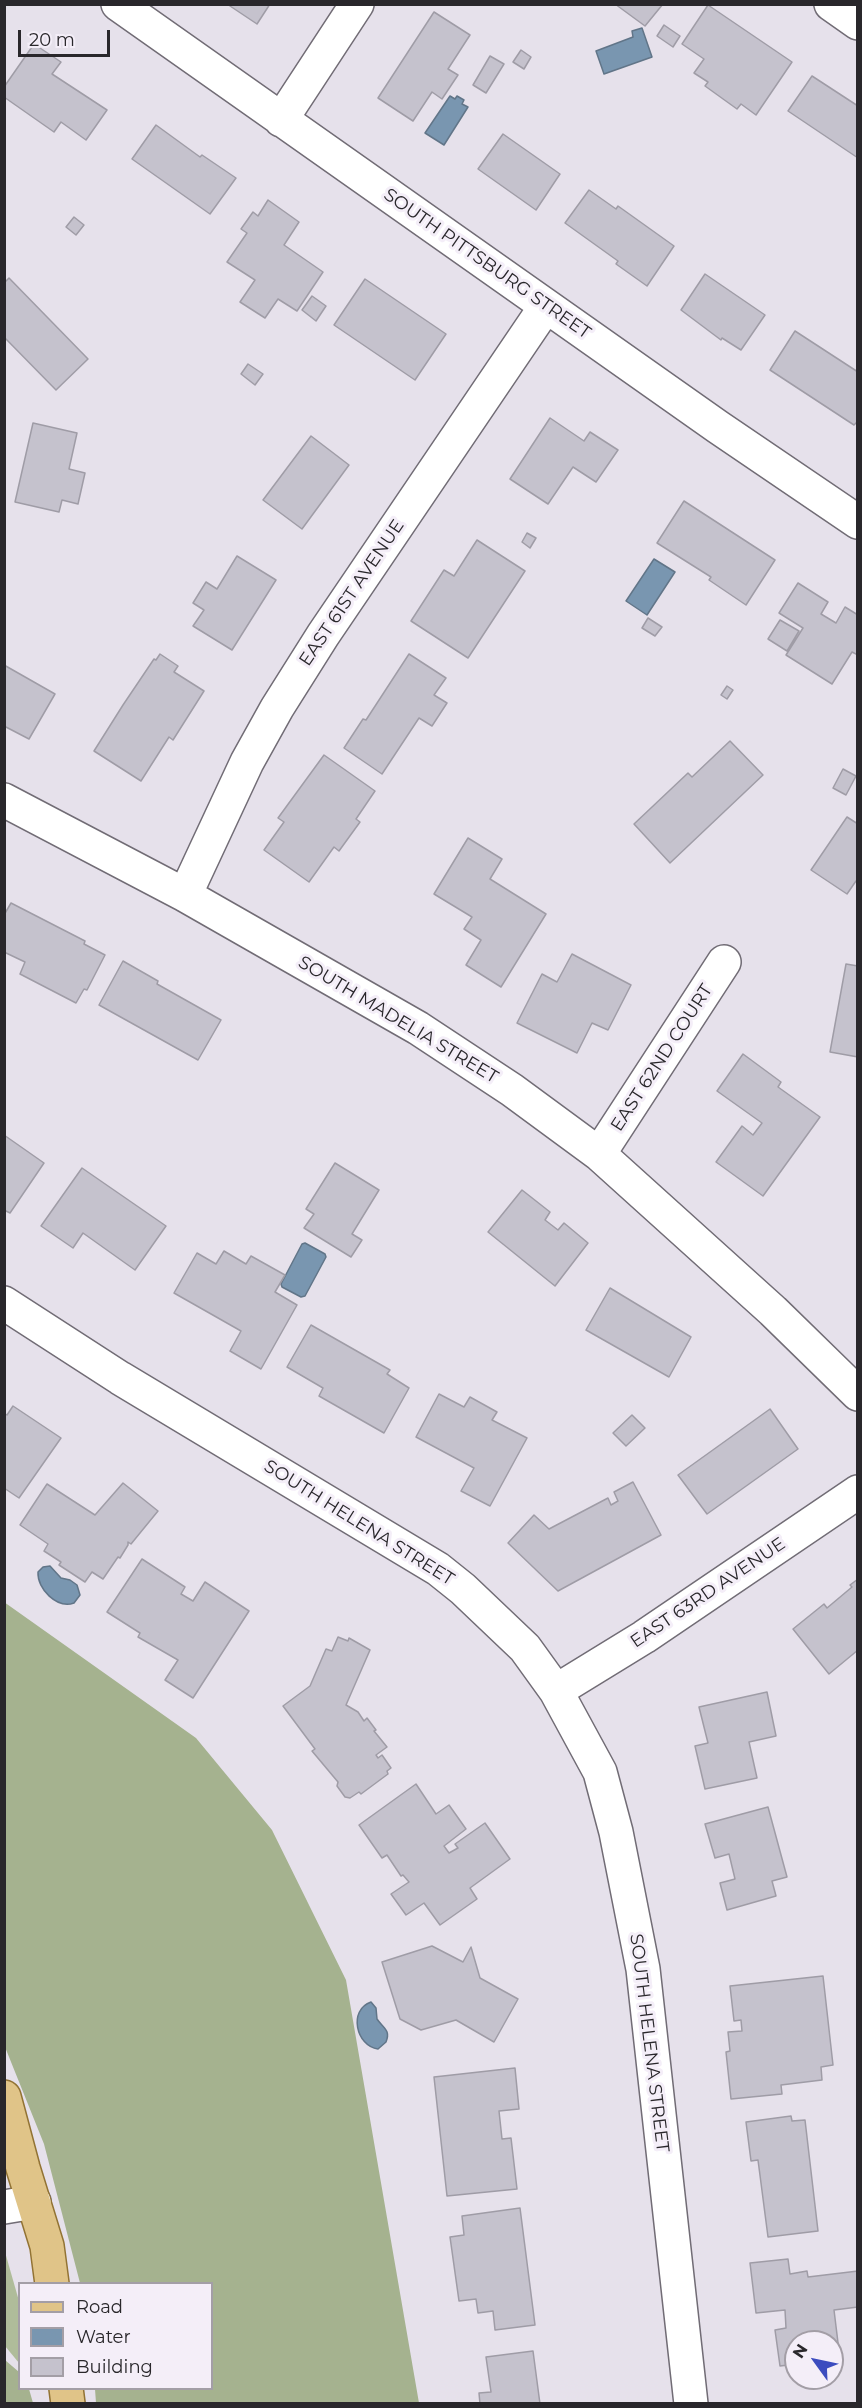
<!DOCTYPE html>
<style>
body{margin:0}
#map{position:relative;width:862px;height:2408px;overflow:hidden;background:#e6e1eb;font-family:Montserrat,sans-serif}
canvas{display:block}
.frame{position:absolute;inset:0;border:6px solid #29272b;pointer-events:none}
.legend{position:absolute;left:18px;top:2282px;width:195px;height:108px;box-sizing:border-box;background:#f4eef8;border:2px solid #a39ea6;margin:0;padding:8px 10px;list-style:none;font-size:18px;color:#29272b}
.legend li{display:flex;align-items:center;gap:12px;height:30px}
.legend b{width:30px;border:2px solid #a39ea6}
.north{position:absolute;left:784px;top:2330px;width:60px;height:60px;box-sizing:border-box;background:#f4eef8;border:2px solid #a39ea6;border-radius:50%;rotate:303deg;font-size:16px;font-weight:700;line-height:24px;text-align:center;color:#29272b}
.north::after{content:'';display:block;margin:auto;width:21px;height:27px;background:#3c4cbf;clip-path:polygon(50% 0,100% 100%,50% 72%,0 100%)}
.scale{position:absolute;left:18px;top:30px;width:92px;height:27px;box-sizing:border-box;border:3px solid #29272b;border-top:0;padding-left:8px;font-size:18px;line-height:21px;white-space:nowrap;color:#29272b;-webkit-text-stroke:4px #f4eef8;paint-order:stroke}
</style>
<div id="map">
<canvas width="862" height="2408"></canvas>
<div class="frame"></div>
<ul class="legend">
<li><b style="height:8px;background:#e0c488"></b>Road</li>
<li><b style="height:16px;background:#7996b0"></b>Water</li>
<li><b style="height:16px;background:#c5c2cd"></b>Building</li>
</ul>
<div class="north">N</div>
<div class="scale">20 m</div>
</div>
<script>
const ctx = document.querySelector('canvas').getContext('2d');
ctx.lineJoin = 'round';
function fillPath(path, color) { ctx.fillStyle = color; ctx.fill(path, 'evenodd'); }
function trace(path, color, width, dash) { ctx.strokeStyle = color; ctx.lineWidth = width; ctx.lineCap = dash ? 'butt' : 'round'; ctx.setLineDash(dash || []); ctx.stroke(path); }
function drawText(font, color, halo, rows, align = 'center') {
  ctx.font = font + ' Montserrat,sans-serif'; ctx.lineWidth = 6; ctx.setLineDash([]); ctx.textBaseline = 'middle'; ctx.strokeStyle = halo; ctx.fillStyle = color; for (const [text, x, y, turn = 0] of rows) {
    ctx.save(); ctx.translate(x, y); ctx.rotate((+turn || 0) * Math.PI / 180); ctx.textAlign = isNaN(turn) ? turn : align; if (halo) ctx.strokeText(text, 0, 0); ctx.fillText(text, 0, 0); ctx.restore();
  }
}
const green = new Path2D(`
 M5 2252 19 2301V2363L5 2346Z`);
const forest = new Path2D(`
 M4 1602 196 1738 272 1830 346 1980 419 2403H96L95 2389 212 2388V2284L80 2283 44 2144 5 2047Z
 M5 2360 19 2372 20 2388 29 2389 33 2403H5Z`);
const water = new Path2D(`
 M642 28 652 57 604 74 596 51 633 37 632 31Z
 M450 96 455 99 457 96 464 100 462 104 468 107 444 145 425 133Z
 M654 559 675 572 647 615 626 601Z
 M305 1243 325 1254 326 1257 305 1296 301 1297 282 1287 281 1284 302 1244Z
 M50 1566 61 1578 70 1580 77 1585 80 1595 74 1603C57 1609 37 1589 38 1572L43 1567Z
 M371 2002 376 2008 377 2019C383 2028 391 2030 386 2042L378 2049C356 2046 348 2010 371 2002Z`);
const building = new Path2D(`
 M227 4H270L257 24Z
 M615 4H663L645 26Z
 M708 5 792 62 756 115 741 104 737 109 705 86 708 82 694 73 704 59 682 44Z
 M434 12 470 35 448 69 458 75 442 99 432 92 413 121 378 98Z
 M664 25 680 36 673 47 657 36Z
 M34 44 61 62 52 74 107 110 86 140 61 122 54 132 4 97V87Z
 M521 50 531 57 524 69 513 62Z
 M490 56 504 64 486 93 473 85Z
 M812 76 858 106V158L788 111Z
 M156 125 200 157 202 155 236 178 210 214 132 159Z
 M503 134 560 174 536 210 478 169Z
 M589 190 616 209 618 206 674 246 647 286 616 264 618 261 565 223Z
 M268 200 299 222 284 245 323 272 297 311 278 299 265 318 240 302 255 280 227 262 247 233 241 229 253 212 258 216Z
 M74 217 84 225 76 235 66 227Z
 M705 274 765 315 741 350 722 338 721 340 681 310Z
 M9 278 88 359 56 390 4 337V283Z
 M365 279 446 334 415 380 334 325Z
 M312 296 326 306 316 321 302 310Z
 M795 331 858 372V421L854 425 770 370Z
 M248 364 263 374 255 385 241 374Z
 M550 418 584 441 590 432 618 450 596 482 573 467 548 504 510 479Z
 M33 423 77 433 69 469 85 473 78 504 62 500 59 512 15 502Z
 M311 436 349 465 302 529 263 500Z
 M684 501 775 560 746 605 709 580 711 577 657 543Z
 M527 533 536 538 530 548 522 542Z
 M477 540 525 571 468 658 411 621 444 570 454 576Z
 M237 556 276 580 232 650 193 626 204 610 193 603 206 582 217 589Z
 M798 583 828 602 821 614 836 623 845 607 858 615V655L852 652 832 684 786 655 803 628 779 613Z
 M648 618 662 627 655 636 642 628Z
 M780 620 799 631 787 651 768 639Z
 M160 654 178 666 174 672 204 691 173 740 169 737 141 781 94 751 123 705 154 659 156 660Z
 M409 654 446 678 434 695 447 703 432 726 419 718 382 774 344 748 363 719 366 720Z
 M4 665 55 694 29 739 4 726Z
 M727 686 733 690 727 699 721 695Z
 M730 741 763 775 670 863 634 824 688 773 692 777Z
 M324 755 375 791 356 819 360 822 339 851 334 847 309 882 264 850 284 822 278 818Z
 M843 769 856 776 846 795 833 788Z
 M847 817 858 824V882L856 881 847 894 811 870Z
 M468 838 502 859 490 879 546 914 501 987 466 965 481 940 464 929 472 917 434 894Z
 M11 903 85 941 84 944 105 955 87 990 84 989 76 1003 20 974 25 962 4 952V915Z
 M572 954 631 985 608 1030 592 1023 577 1053 517 1023 542 974 557 982Z
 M123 961 158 981 157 984 221 1020 198 1060 99 1005Z
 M846 964 858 966V1057L830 1052Z
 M743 1054 781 1082 778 1087 820 1117 763 1196 716 1162 742 1126 753 1135 762 1123 717 1091Z
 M4 1135 44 1163 10 1213 4 1210Z
 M335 1163 379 1190 352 1234 362 1240 351 1257 304 1228 314 1214 306 1209Z
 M82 1168 166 1226 135 1270 83 1233 73 1248 41 1226Z
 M522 1190 550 1212 545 1220 558 1230 564 1223 588 1243 555 1286 488 1232Z
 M224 1251 246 1264 251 1256 285 1275 275 1292 297 1305 261 1369 230 1351 241 1331 174 1293 197 1253 216 1264Z
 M610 1288 691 1337 669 1377 586 1330Z
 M311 1325 390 1370 387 1374 409 1388 384 1433 319 1396 323 1388 287 1367Z
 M439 1394 464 1407 470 1397 497 1412 492 1420 527 1438 490 1506 461 1491 474 1468 416 1437Z
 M13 1406 61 1438 19 1498 4 1488V1413L7 1415Z
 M770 1409 798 1449 707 1514 678 1475Z
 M632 1415 645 1428 626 1446 613 1433Z
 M633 1482 661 1535 558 1591 508 1543 534 1515 549 1529 608 1498 611 1505 618 1501 614 1492Z
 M123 1483 158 1511 131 1544 128 1542V1545L120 1558 118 1557 103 1579 92 1572 85 1582 59 1565 61 1562 44 1551 48 1544 20 1525 47 1484 95 1515Z
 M142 1559 185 1587 181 1594 193 1601 205 1582 249 1611 193 1698 165 1680 178 1660 138 1637 140 1633 107 1612Z
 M858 1579V1650L829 1674 793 1629 824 1604 827 1608 852 1587 850 1585Z
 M338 1637 348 1641 349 1638 370 1650 346 1705 358 1712 364 1721 367 1718 376 1730 374 1731 387 1747 376 1755 378 1758 382 1755 391 1768 387 1771 388 1774 361 1794 359 1792 350 1798 345 1797 337 1786 338 1782 312 1751 315 1749 283 1706 310 1686 326 1649 332 1651Z
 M767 1692 776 1736 749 1742 757 1778 705 1789 695 1746 708 1743 699 1707Z
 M416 1784 436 1814 449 1805 466 1829 444 1846 449 1853 458 1848 455 1844 485 1823 510 1859 470 1888 477 1899 440 1925 424 1903 406 1915 391 1894 409 1882 403 1875 401 1876 387 1855 382 1858 359 1825Z
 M768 1807 787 1877 772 1881 776 1896 727 1910 720 1883 735 1879 729 1854 715 1858 705 1824Z
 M432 1946 463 1962 471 1947 480 1978 518 1999 494 2042 456 2020 421 2030 400 2019 382 1962Z
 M823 1976 833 2065 821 2067 822 2080 781 2085 782 2094 731 2099 726 2052 730 2051 728 2032 742 2031 741 2020 734 2021 730 1986Z
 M515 2068 519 2109 499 2111 502 2139 511 2138 517 2189 447 2196 434 2077Z
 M791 2116 792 2121 805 2120 818 2231 768 2237 758 2160 751 2161 746 2122Z
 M520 2208 535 2325 495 2330 493 2311 478 2313 476 2299 459 2301 450 2237 464 2235 462 2216Z
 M788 2259 790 2274 807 2271 808 2277 858 2271V2307L834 2310 840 2359 832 2360V2342H796V2364L780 2366 775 2330 786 2328 785 2310 756 2313 750 2263Z
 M533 2351 540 2404H480L479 2393 491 2392 486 2357Z`);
const minor = new Path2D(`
 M118 4 718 427 858 522
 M831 4 858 23
 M281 120 357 4
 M4 800 185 895 418 1028 512 1090 599 1154 773 1311 858 1394
 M185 895 247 762 277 708 323 635 546 306
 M599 1154 724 962
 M4 1303 120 1378 438 1569 463 1589 525 1648 556 1691 600 1772 616 1832 643 1969 691 2404
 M556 1691 644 1637 858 1492
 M4 2207 34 2202`);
const major = new Path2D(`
 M4 2097 23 2168 47 2246 52 2284
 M66 2388 68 2404`);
const streetNames = [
 ["SOUTH PITTSBURG STREET",487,264,35],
 ["EAST 61ST AVENUE",352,593,-56],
 ["SOUTH MADELIA STREET",398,1020,31],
 ["EAST 62ND COURT",662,1058,-57],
 ["SOUTH HELENA STREET",359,1523,32],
 ["EAST 63RD AVENUE",708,1593,-34],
 ["SOUTH HELENA STREET",649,2043,83]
];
fillPath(green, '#afbc9a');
fillPath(forest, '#a5b28f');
fillPath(water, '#7996b0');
trace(water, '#617588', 1.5);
fillPath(building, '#c5c2cd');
trace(building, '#9f9ca6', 1.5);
trace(minor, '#716c75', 36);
trace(major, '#927334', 36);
trace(minor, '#fff', 33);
trace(major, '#e0c488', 33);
drawText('18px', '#29272b', '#f4eef8', streetNames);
</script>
